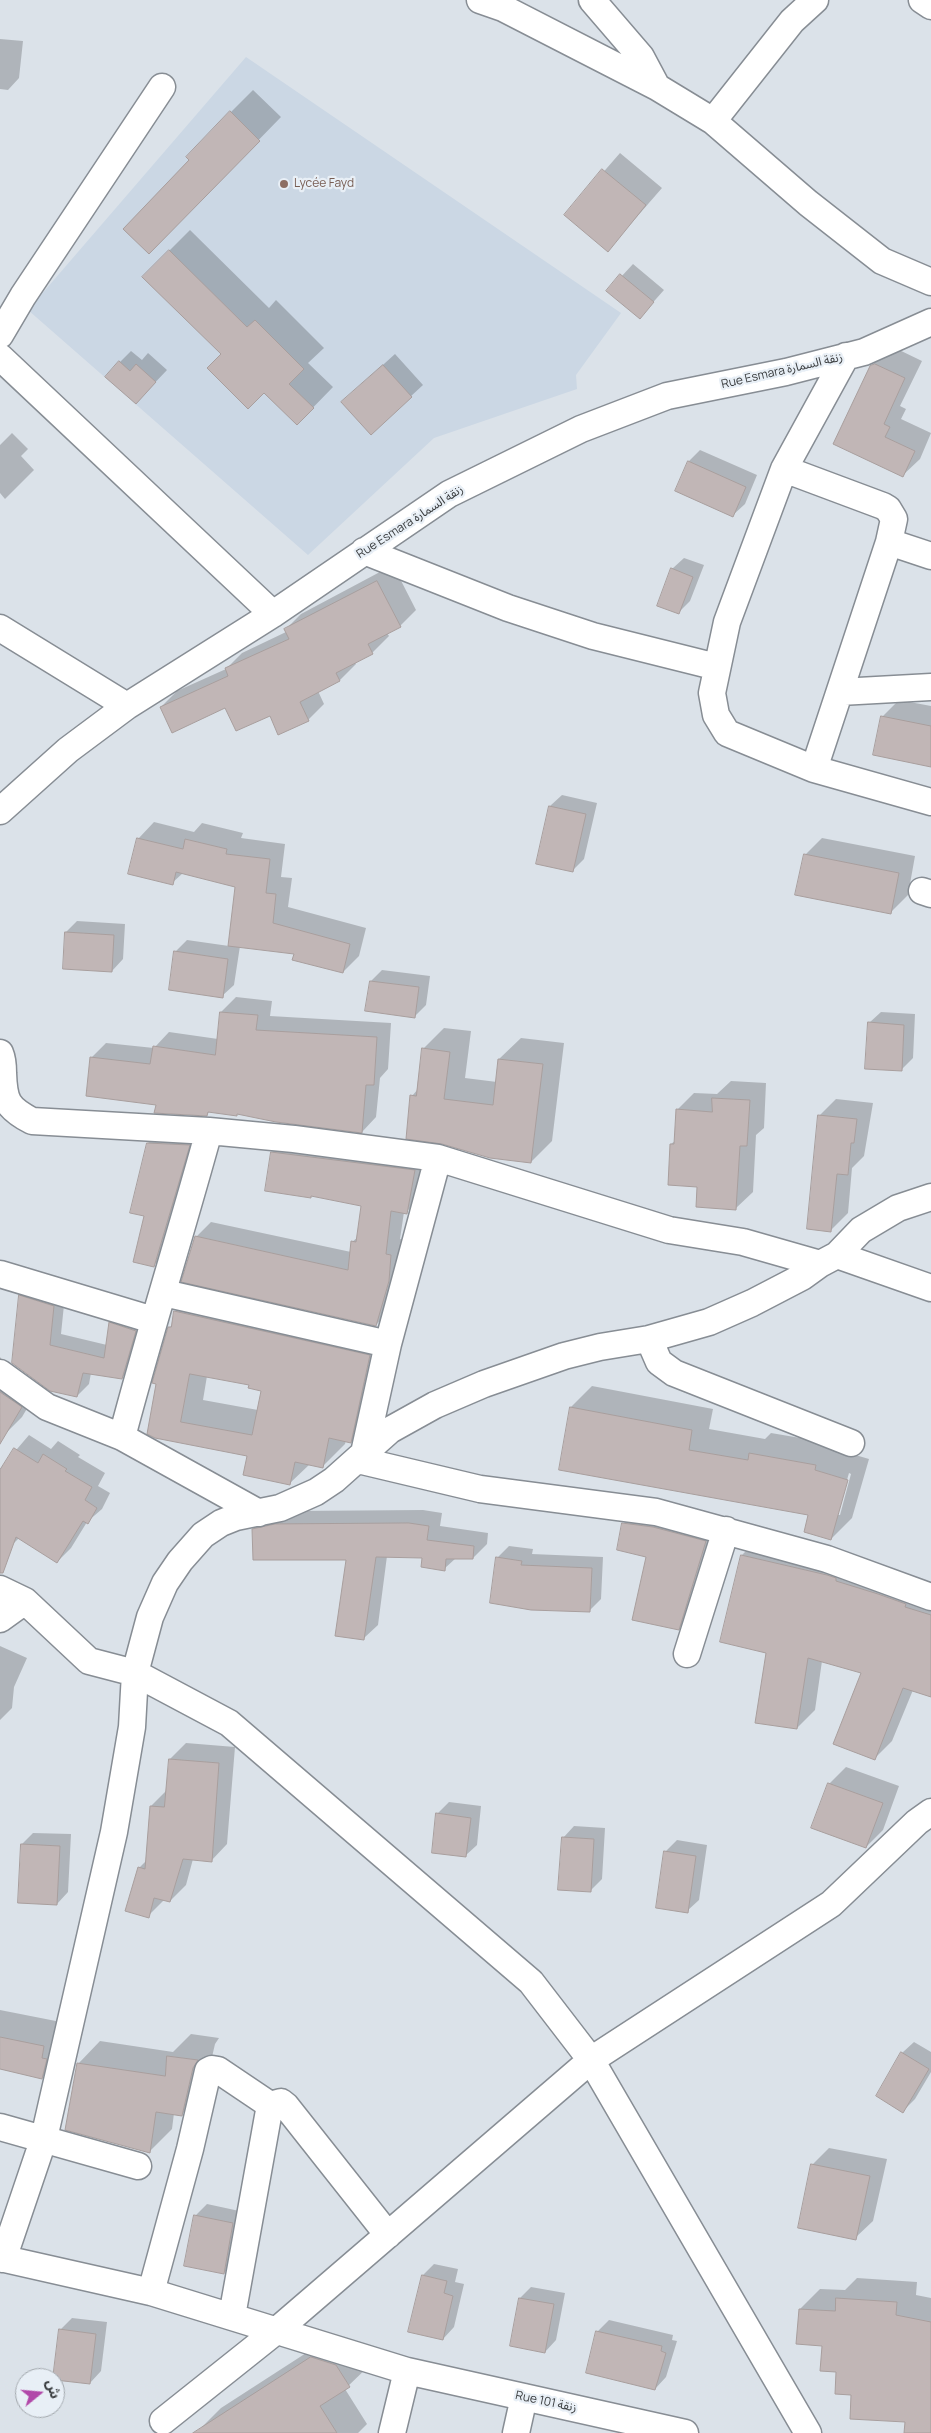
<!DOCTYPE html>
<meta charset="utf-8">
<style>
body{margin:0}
#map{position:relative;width:931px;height:2433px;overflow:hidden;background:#dbe2e9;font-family:Manrope,"Noto Sans Arabic",sans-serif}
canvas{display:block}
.north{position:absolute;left:15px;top:2368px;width:50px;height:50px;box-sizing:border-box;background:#e8eff6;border:1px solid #a2a8ad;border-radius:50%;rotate:73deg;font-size:14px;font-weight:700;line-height:20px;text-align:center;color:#3a3d3f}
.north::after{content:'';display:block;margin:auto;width:18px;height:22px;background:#b148a9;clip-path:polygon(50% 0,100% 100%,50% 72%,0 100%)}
</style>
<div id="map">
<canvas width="931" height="2433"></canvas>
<div class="north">ش</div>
</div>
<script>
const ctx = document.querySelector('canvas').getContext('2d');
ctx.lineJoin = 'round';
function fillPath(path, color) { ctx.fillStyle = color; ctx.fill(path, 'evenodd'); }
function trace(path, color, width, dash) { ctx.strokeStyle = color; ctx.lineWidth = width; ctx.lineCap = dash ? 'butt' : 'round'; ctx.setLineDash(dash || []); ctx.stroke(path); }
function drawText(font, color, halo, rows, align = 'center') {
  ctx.font = font + ' Manrope,"Noto Sans Arabic",sans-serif'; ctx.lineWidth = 4.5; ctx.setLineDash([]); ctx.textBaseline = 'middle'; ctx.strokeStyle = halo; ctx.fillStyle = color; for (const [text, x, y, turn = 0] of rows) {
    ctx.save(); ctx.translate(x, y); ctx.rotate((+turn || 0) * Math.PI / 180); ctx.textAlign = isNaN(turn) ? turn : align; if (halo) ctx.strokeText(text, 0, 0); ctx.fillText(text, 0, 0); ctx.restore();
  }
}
const built = new Path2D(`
 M246 57 621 313 576 375 577 389 434 438 308 555 28 310Z`);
const shadow = new Path2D(`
 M0 39 23 41 19 78 8 90 0 89Z
 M253 90 281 117 171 230 191 160 231 112Z
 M620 153 662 188 608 250 566 215Z
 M190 230 269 308 276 300 324 348 308 363 333 387 297 424 143 277Z
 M633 264 664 290 640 317 608 291Z
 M893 347 922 361 900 406 906 409 901 419 931 433 920 459 902 476 835 444 871 366Z
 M131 351 142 360 148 353 167 370 147 391 120 362Z
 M395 354 423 385 371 433 354 391Z
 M12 433 28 449 21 456 34 470 5 499 0 493V445Z
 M700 450 757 475 745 504 733 515 689 461Z
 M684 558 704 565 690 601 678 613 672 569Z
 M393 565 416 610 400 626 387 633 389 636 373 652 355 662 356 664 340 680 318 691 324 704 308 720 226 706 161 707 177 691 226 669 242 653 286 632 285 630 301 614Z
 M899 700 931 706V765L882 717Z
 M562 795 597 803 584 859 572 871 538 863 550 806Z
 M154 822 194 832 202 823 243 833 241 838 285 844 281 877 292 878 288 907 366 928 359 956 343 972 295 953 240 946 234 985 222 996 175 952 187 940 229 946 237 886 183 873 172 883 138 839Z
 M822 838 915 856 908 895 890 913 805 855Z
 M77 921 125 924 123 959 112 971 66 932Z
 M382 970 430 976 426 1005 415 1016 371 981Z
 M236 997 272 1001 270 1016 391 1023 388 1069 380 1078 376 1117 362 1132 238 1113 236 1115 210 1111 206 1115 158 1104 91 1058 106 1043 154 1048 169 1032 218 1039 221 1012Z
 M881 1012 915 1014 913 1058 901 1070 869 1023Z
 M444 1028 471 1031 465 1078 497 1082 499 1059 521 1038 564 1043 552 1141 531 1162 412 1096 418 1089 423 1049Z
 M731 1081 766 1083 764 1128 756 1135 753 1192 735 1209 699 1186 671 1144 675 1141 677 1110 694 1093 717 1094Z
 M836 1099 873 1103 864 1156 852 1168 848 1213 831 1230 819 1116Z
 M164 1127 204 1130 170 1250 154 1265 145 1215 148 1143Z
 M287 1137 430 1155 422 1197 406 1212H404L400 1239 406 1240 391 1309 376 1325 196 1237 211 1222 351 1252 352 1242 358 1237 362 1205 312 1195 272 1152Z
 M32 1285 65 1295 61 1334 107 1345 110 1323 122 1312 147 1319 133 1366 122 1378 91 1373 89 1384 77 1396 20 1296Z
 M198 1289 392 1333 373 1419 351 1441 346 1440 345 1444 323 1466 310 1464 289 1484 249 1455 155 1437 169 1328 173 1324 175 1311ZM207 1376 250 1384 262 1390 258 1410 203 1400Z
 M0 1357 8 1368 38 1390 22 1417 7 1432 0 1419Z
 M592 1386 713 1409 709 1429 765 1439 771 1433 836 1444 835 1449 869 1459 852 1518 831 1539 810 1514 571 1407ZM849 1473 851 1474 840 1515H837Z
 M29 1435 51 1449 58 1441 80 1455 78 1457 105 1473 98 1486 110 1493 102 1509 87 1522 71 1548 57 1562 19 1538 13 1544 0 1539V1469Z
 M641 1506 722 1524 696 1612 678 1629 647 1556 624 1523Z
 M423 1510 442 1513 440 1526 488 1533 487 1544 473 1558H456L444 1569 424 1557 387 1556 378 1625 364 1638 348 1558 254 1529 268 1516 290 1511Z
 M760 1537 931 1592V1696L913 1690 892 1741 874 1759 863 1672 822 1661 815 1710 797 1728 767 1652 742 1555Z
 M509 1546 533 1549 532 1554 603 1557 601 1599 589 1611 498 1557Z
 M0 1646 27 1658 14 1687 12 1708 0 1720Z
 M186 1743 235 1747 227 1844 211 1861 193 1859 186 1885 170 1901 164 1900 148 1916 139 1868 147 1860 151 1806 167 1790 170 1759Z
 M846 1767 899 1786 883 1830 866 1847 829 1784Z
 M449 1802 481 1806 477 1845 465 1856 437 1814Z
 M574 1826 605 1828 602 1879 590 1891 563 1838Z
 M33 1833 71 1834 68 1892 57 1904 22 1844Z
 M677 1840 707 1845 699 1900 687 1911 665 1852Z
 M0 2010 66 2023 64 2055 42 2078 0 2069Z
 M191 2034 219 2038 215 2044 204 2092 182 2114 174 2113 172 2129 149 2152 78 2064 100 2041 173 2052Z
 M914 2042 931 2052V2072L915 2099 903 2111 902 2053Z
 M829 2148 887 2159 873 2221 855 2238 812 2165Z
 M207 2204 244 2212 235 2262 224 2273 195 2216Z
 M434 2264 458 2269 455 2282 464 2284 454 2327 443 2339 423 2275Z
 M857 2278 917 2282 916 2295 931 2298V2433H905L907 2421 853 2394 800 2309 820 2289 845 2290Z
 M531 2287 565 2293 556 2340 545 2352 520 2298Z
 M72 2318 107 2322 101 2371 90 2383 60 2330Z
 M609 2320 673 2335 672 2340 677 2341 666 2377 655 2389 588 2372 598 2331Z
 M334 2335 372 2363 345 2389 367 2424 358 2433H201L199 2430 221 2408Z`);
const building = new Path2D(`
 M230 111 260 141 149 254 123 229 189 160 186 157Z
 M602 169 646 205 608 252 564 215Z
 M169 250 247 327 255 320 304 369 289 384 314 408 297 425 264 393 248 409 207 368 221 354 142 277Z
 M620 274 654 302 640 319 606 291Z
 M119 361 130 371 136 364 156 382 136 404 105 377Z
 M875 364 905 378 884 424 890 427 885 437 915 451 903 477 833 444 870 366Z
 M383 365 412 397 371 435 341 402Z
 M688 461 746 487 733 517 675 491Z
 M671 568 693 577 679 614 657 606Z
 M377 581 401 627 368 644 373 654 336 673 340 681 300 702 309 721 278 735 270 716 236 731 225 708 172 733 160 707 228 676 225 668 289 639 284 629Z
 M881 716 931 726V767L873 755Z
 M549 806 586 814 573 872 536 864Z
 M137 838 183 849 185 839 227 849 226 854 270 859 266 893 276 894 273 923 350 944 343 973 292 960 294 954 228 946 235 887 176 872 173 885 128 874Z
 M804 854 899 873 891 914 795 895Z
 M65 932 114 935 112 972 63 969Z
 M174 951 228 959 223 998 169 990Z
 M370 981 419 987 415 1018 365 1011Z
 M220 1012 258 1015 256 1030 377 1037 374 1085H366L362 1133 276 1122 237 1114V1116L208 1112 207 1116 154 1113 156 1105 86 1096 90 1057 150 1064 153 1046 215 1055Z
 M868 1022 904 1025 902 1071 865 1069Z
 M422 1048 450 1052 444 1099 493 1105 498 1059 543 1064 531 1163 490 1158 442 1144 406 1139 410 1095 416 1096Z
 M712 1098 750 1100 747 1146H740L736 1210 696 1207 697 1187 668 1185 670 1144H674L676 1109 712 1112Z
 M818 1115 857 1119 854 1143H851L848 1175 837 1174 831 1232 807 1229Z
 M147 1143 190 1145 154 1267 133 1262 144 1216 130 1213Z
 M271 1152 415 1170 407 1214 391 1211 386 1254 391 1255 389 1281 376 1326 181 1282 195 1236 348 1270 351 1241 356 1242 361 1206 311 1196V1198L265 1191Z
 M19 1295 54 1306 50 1345 104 1358 109 1322 136 1331 122 1379 83 1373 77 1397 50 1391 12 1363Z
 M174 1311 370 1355 351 1443 329 1438 323 1468 295 1462 290 1485 243 1475 247 1456 155 1438 147 1434 156 1384 152 1383 168 1327H171ZM190 1374 249 1385 248 1388 261 1391 252 1435 181 1422Z
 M0 1392 22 1407 0 1444Z
 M570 1407 692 1430 689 1450 748 1460 749 1453 816 1465 815 1470 848 1480 831 1540 804 1532 808 1515 559 1470Z
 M14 1448 38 1463 43 1454 67 1469 65 1471 92 1487 85 1500 97 1508 88 1524 83 1521 57 1563 16 1537 3 1573H0V1470Z
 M409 1523 429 1526 427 1540 474 1546 473 1559H446L445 1571 421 1567 422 1558 376 1557 364 1640 335 1636 346 1560H253L252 1529 275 1524Z
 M622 1523 653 1527 706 1541 679 1630 632 1620 646 1557 617 1550Z
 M741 1555 827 1575 836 1578V1581L878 1594 906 1604 905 1607 931 1615V1697L903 1688 875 1760 833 1744 861 1673 808 1658 797 1729 755 1723 766 1653 720 1642Z
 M496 1557 522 1561 521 1565 592 1568 590 1612 531 1610 490 1603Z
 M169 1759 219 1763 212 1862 183 1859 170 1902 154 1898 149 1918 125 1911 138 1867 145 1869 150 1806 164 1807Z
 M828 1783 883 1803 866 1848 811 1828Z
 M436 1813 471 1818 466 1857 432 1853Z
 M562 1837 594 1839 591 1892 558 1890Z
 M21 1844 60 1846 57 1905 18 1903Z
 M664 1851 696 1856 688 1913 656 1908Z
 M0 2037 44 2046 42 2058 47 2059 42 2079 0 2069Z
 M901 2052 929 2069 903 2113 876 2096Z
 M167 2056 198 2060 193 2068 182 2116 156 2112 150 2153 65 2130 77 2063 165 2076Z
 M811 2164 870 2176 856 2240 798 2228Z
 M194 2215 233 2223 224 2274 184 2266Z
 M422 2275 447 2281 444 2293 453 2296 443 2340 408 2332Z
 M519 2298 554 2304 545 2353 510 2346Z
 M836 2298 897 2302 896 2315 931 2322V2433H904L905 2422 850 2419 851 2395 835 2394 836 2372 820 2371 822 2346 796 2344 799 2309 835 2311Z
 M59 2329 96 2334 90 2384 55 2380 53 2378Z
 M596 2331 662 2346 661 2351 666 2353 655 2390 586 2373Z
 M311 2357 336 2365 350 2387 320 2406 337 2433H193Z`);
const minor = new Path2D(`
 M480 0 503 8 657 87 713 121 808 203 882 261 931 282
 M592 0 641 57 657 87
 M922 0 931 6
 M713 121 792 21 815 0
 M0 335 23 296 162 87
 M846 356 784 469 727 622 712 693 716 715 727 733 814 769 931 802
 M0 357 273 614
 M784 469 883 506 888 509 894 519 889 542 814 769
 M889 542 931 556
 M364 551 508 608 593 636 717 667
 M0 628 127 706
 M840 692 931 687
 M0 811 68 750 127 706 273 614 449 494 581 429 667 396 786 372 864 352 931 322
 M922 891 931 894
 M0 1053C3 1060 3 1066 3 1073 4 1101 7 1108 32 1121L209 1131 294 1139 438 1158 669 1230 743 1242 820 1264
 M837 1255 931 1288
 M0 1274 153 1320
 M164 1293 388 1344
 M649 1339 659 1362 674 1373 851 1443
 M0 1373 47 1407 122 1437 259 1513
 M122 1437C149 1334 181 1233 209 1131
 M364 1453 388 1344 438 1158
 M358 1460 480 1489 656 1512 827 1559 931 1597
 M0 1589 25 1601 89 1661 135 1673 229 1723 531 1982 591 2060 808 2433
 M0 1619 25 1601
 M687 1654 726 1530
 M270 2105 281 2102 286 2106 388 2235
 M0 2127 138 2166
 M0 2258 151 2292 407 2371 685 2433
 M3 2259 44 2138 114 1832 132 1727 135 1673 150 1617 165 1583 180 1561 203 1535 221 1523 236 1517 280 1508 316 1492 334 1480 390 1430 435 1405 484 1384 564 1356 600 1347 649 1339 709 1322 752 1303 802 1277 820 1264 837 1255 861 1230 898 1208 931 1197
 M151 2292 190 2149 208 2071 212 2069 218 2070 270 2105
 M232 2316 270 2105
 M163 2421 276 2331 591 2060 831 1904 917 1822 931 1812
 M392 2433 407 2371
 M516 2433 524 2397`);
const markers = [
 [284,184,5,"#8d6e63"]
];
const educationNames = [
 ["Lycée Fayd",294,184]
];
const streetNames = [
 ["Rue Esmara زنقة السمارة",782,371,-13],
 ["Rue Esmara زنقة السمارة",410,522,-33],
 ["Rue 101 زنقة",546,2402,12]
];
fillPath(built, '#cbd7e4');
fillPath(shadow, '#0003');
fillPath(building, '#c1b6b6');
trace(building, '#a89e9d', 1);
trace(minor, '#878d94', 29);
trace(minor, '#fff', 26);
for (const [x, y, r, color] of markers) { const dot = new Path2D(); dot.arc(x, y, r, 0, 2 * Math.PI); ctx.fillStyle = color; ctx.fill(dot); trace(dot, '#e8eff6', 2); }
drawText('12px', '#785e54', '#e8eff6', educationNames, 'left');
drawText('12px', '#3a3d3f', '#e8eff6', streetNames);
</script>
